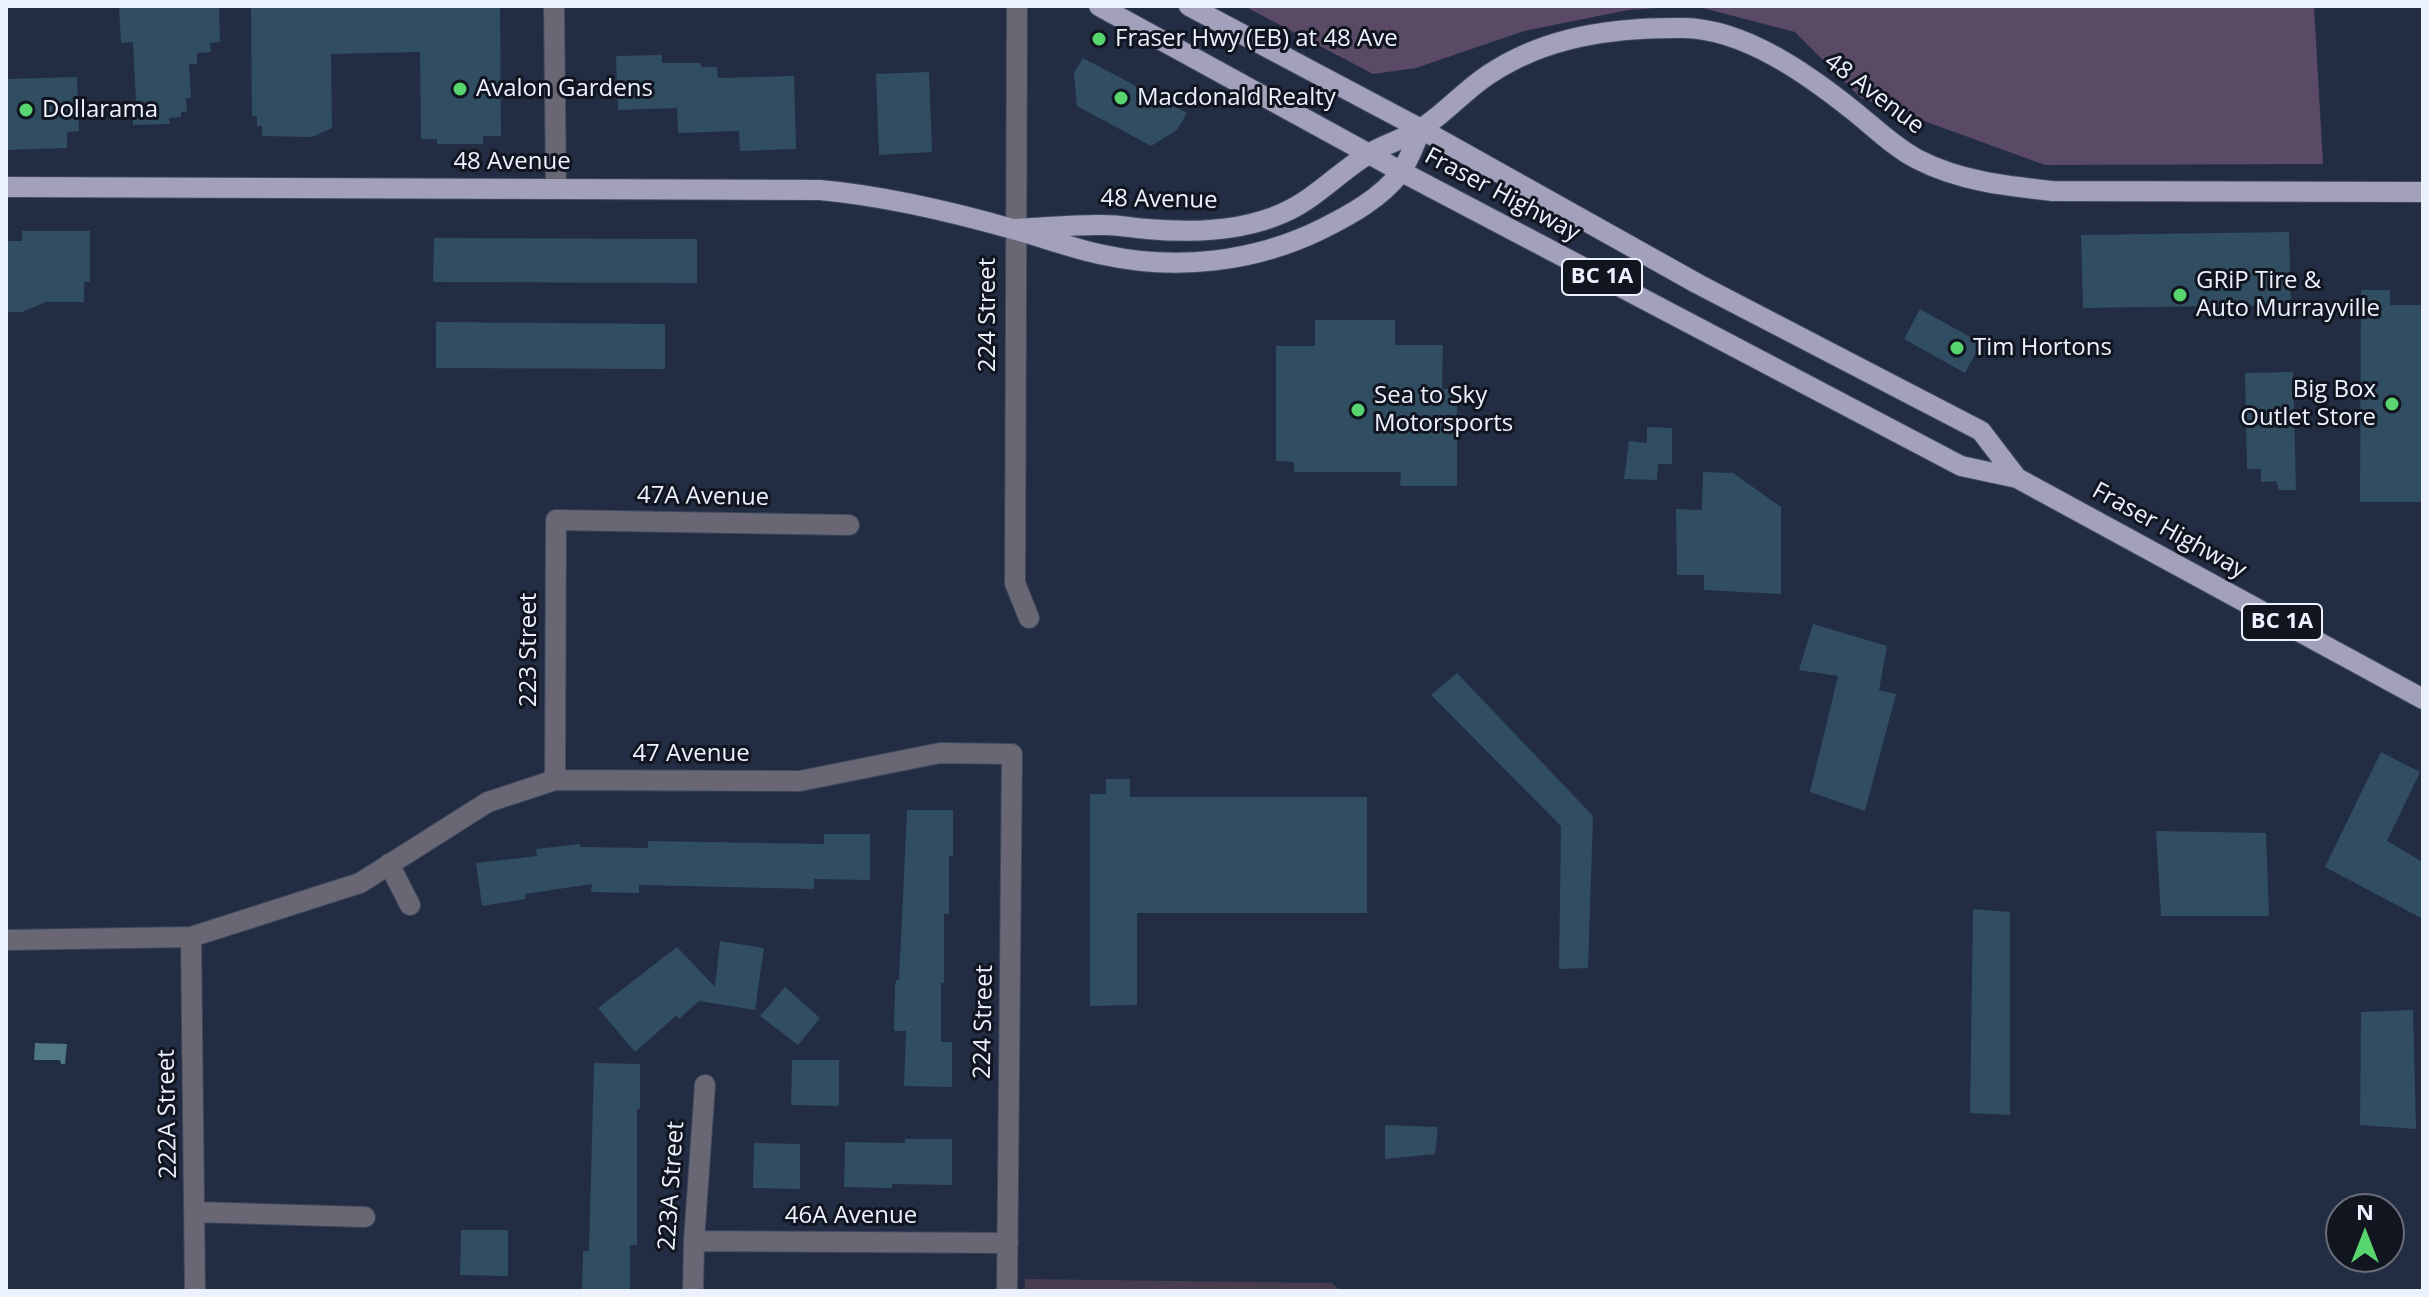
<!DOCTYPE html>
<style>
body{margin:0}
#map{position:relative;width:2429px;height:1297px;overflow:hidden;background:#222d43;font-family:"Open Sans",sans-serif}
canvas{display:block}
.frame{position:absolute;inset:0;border:8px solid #ebf1fd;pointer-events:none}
.north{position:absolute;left:2325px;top:1193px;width:80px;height:80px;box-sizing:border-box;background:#11151f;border:2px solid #686d78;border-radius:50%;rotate:0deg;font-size:22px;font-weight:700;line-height:32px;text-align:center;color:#ebf1fd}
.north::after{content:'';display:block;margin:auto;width:28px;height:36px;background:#59d56f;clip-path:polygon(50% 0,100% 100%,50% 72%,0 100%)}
</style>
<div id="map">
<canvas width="2429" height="1297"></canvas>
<div class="frame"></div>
<div class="north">N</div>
</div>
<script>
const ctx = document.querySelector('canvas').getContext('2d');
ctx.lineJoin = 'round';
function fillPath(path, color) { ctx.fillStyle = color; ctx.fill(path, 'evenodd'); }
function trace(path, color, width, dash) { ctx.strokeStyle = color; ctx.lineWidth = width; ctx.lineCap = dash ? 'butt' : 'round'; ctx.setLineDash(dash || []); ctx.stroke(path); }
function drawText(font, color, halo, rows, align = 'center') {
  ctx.font = font + ' "Open Sans",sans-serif'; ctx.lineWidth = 6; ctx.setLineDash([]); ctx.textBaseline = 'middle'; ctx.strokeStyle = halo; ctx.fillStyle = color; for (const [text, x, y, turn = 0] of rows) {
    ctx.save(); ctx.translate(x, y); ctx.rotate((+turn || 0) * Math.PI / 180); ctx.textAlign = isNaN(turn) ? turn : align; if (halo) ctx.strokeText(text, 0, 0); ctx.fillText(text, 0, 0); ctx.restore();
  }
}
const green = new Path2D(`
 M1025 1279 1332 1283 1341 1291H1025Z`);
const forest = new Path2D(`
 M1244 6H1690L1628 10 1524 31 1416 68 1373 74Z
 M1695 6H2314L2323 164 2045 165 1861 98 1795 32Z`);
const water = new Path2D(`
 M35 1043 67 1044 65 1064H61L60 1060H34Z`);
const building = new Path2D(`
 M119 6H219L220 42 210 43 211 52 197 53V64H189L191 98H186L187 112H181V117L169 118 170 124 133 125 132 102H136L133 42 121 43Z
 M251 6H500L501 136H483V144H437V139H421L420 52 331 54 332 128 312 137 262 136V126H257V116H252Z
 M662 55V63H701V67H717L718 78 794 76 796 149 740 151 739 131 678 133 677 108 618 110 616 56Z
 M1083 58 1187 113 1177 130 1151 146 1077 106 1074 73Z
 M929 72 932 152 879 155 876 74Z
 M77 77 79 131 67 132V148L6 150V79Z
 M22 231H90V282H84V302H46L22 312H6V241H22Z
 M2289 232 2291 305 2083 308 2081 235Z
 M434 238 697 239V283L433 282Z
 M2361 290H2390V305H2423V502H2360Z
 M1920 309 1981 343 1965 373 1904 339Z
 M1315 320H1395V345H1443L1442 389H1457V486H1400L1401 472H1294V462L1276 461V346H1315Z
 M436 322 665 324V369L436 368Z
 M2293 372 2296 490H2279L2276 481 2261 482V469H2247L2245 373Z
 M1647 427 1672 428V464H1658L1657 480 1624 479 1629 441 1647 443Z
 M1703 472 1733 473 1781 507V594L1704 590V575H1677L1676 509 1702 510Z
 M1813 624 1887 646 1879 690 1896 694 1865 811 1810 792 1838 676 1799 670Z
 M1457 673 1593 816 1588 968 1559 969 1561 826 1431 695Z
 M2381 752 2420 772 2387 841 2421 861 2423 919 2325 867Z
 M1106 779H1130V797H1367V913H1137V1005L1090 1006V794H1106Z
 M907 810H953V856H949V914H944V983H941V1042H952V1087L904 1086 906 1031H894L895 986 896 980H899Z
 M2156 831 2266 833 2269 916H2161Z
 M824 834H870V880L814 879V889L639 885V893L591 892 592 884 525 894V899L482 906 476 863 537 856 536 849 580 844V847L648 848V841L824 844Z
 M1973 909 2010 912V1115L1970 1113Z
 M720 941 764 948 755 1010 699 1001 679 1019 677 1015 635 1052 598 1008 677 947 715 987Z
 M785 987 820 1018 798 1045 760 1016Z
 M2413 1010 2416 1129 2360 1125 2361 1012Z
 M792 1060H839V1106L791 1105Z
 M594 1063 640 1064V1109H637V1245H630V1291H582L583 1251H589Z
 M1385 1125 1438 1127 1435 1154 1385 1159Z
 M905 1139H952V1185L892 1184V1188L844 1187 845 1142 905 1143Z
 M754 1143 800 1144V1189L753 1188Z
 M461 1230H508V1276L460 1275Z`);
const minor = new Path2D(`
 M554 6 556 188
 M1017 9 1015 583 1029 618
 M555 780 556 520 849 525
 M389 864 410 905
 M191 937 195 1291
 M6 940 191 937 360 883 488 802 555 780 800 781 940 753 1012 754 1007 1291
 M195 1212 365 1217
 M694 1241 1008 1243
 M693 1291 694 1241 705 1085`);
const major = new Path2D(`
 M1099 6 1402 172 1961 466 2017 478 2423 699
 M1189 6 1421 129 1698 284 1981 431 2017 478
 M6 187 820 190C886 196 953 212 1016 230 1045 238 1074 249 1104 255 1177 271 1255 262 1322 229 1350 215 1381 198 1400 173 1409 161 1415 143 1421 129
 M1014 229C1044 228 1075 224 1105 225 1119 225 1133 228 1147 229 1192 233 1241 232 1283 213 1315 199 1338 173 1367 155 1384 144 1405 139 1422 128 1445 113 1464 91 1488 75 1546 36 1615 27 1684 28 1745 29 1809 75 1855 112 1875 128 1894 147 1917 159 1959 181 2006 186 2052 191L2423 192`);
const markers = [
 [1099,39,8,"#59d56f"],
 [460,89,8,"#59d56f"],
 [1121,98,8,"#59d56f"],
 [26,110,8,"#59d56f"],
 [2180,295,8,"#59d56f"],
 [1957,348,8,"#59d56f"],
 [2392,404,8,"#59d56f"],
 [1358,410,8,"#59d56f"]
];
const shields = [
 [1602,277,80],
 [2282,622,80]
];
const shieldNames = [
 ["BC 1A",1602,277],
 ["BC 1A",2282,622]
];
const poiNames = [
 ["Fraser Hwy (EB) at 48 Ave",1115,39],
 ["Avalon Gardens",476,89],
 ["Macdonald Realty",1137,98],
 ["Dollarama",42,110],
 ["GRiP Tire &",2196,281],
 ["Auto Murrayville",2196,309],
 ["Tim Hortons",1973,348],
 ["Big Box",2376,390,"right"],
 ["Outlet Store",2376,418,"right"],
 ["Sea to Sky",1374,396],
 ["Motorsports",1374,424]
];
const streetNames = [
 ["48 Avenue",1874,94,37],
 ["48 Avenue",512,162],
 ["Fraser Highway",1502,195,28],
 ["48 Avenue",1159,200,1],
 ["224 Street",988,315,-90],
 ["47A Avenue",703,497,1],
 ["Fraser Highway",2169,531,29],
 ["223 Street",529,650,-90],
 ["47 Avenue",691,754],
 ["224 Street",984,1022,-89],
 ["222A Street",168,1114,-91],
 ["223A Street",672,1186,-86],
 ["46A Avenue",851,1216]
];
fillPath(green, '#483d4f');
fillPath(forest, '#5b4a66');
fillPath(water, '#4e7783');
fillPath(building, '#304d61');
trace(minor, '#3e485d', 22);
trace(major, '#3e485d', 22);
trace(minor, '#686773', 20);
trace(major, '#a2a0ba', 20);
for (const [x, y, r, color] of markers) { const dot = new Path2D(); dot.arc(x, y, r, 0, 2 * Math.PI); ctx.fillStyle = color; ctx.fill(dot); trace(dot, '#11151f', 3); }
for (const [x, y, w] of shields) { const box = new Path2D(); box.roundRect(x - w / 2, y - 18, w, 36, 6); ctx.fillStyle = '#11151f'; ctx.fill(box); trace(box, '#ebf1fd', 2); }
drawText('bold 22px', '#ebf1fd', null, shieldNames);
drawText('24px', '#ebf1fd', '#11151f', poiNames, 'left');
drawText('24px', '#ebf1fd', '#11151f', streetNames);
</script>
